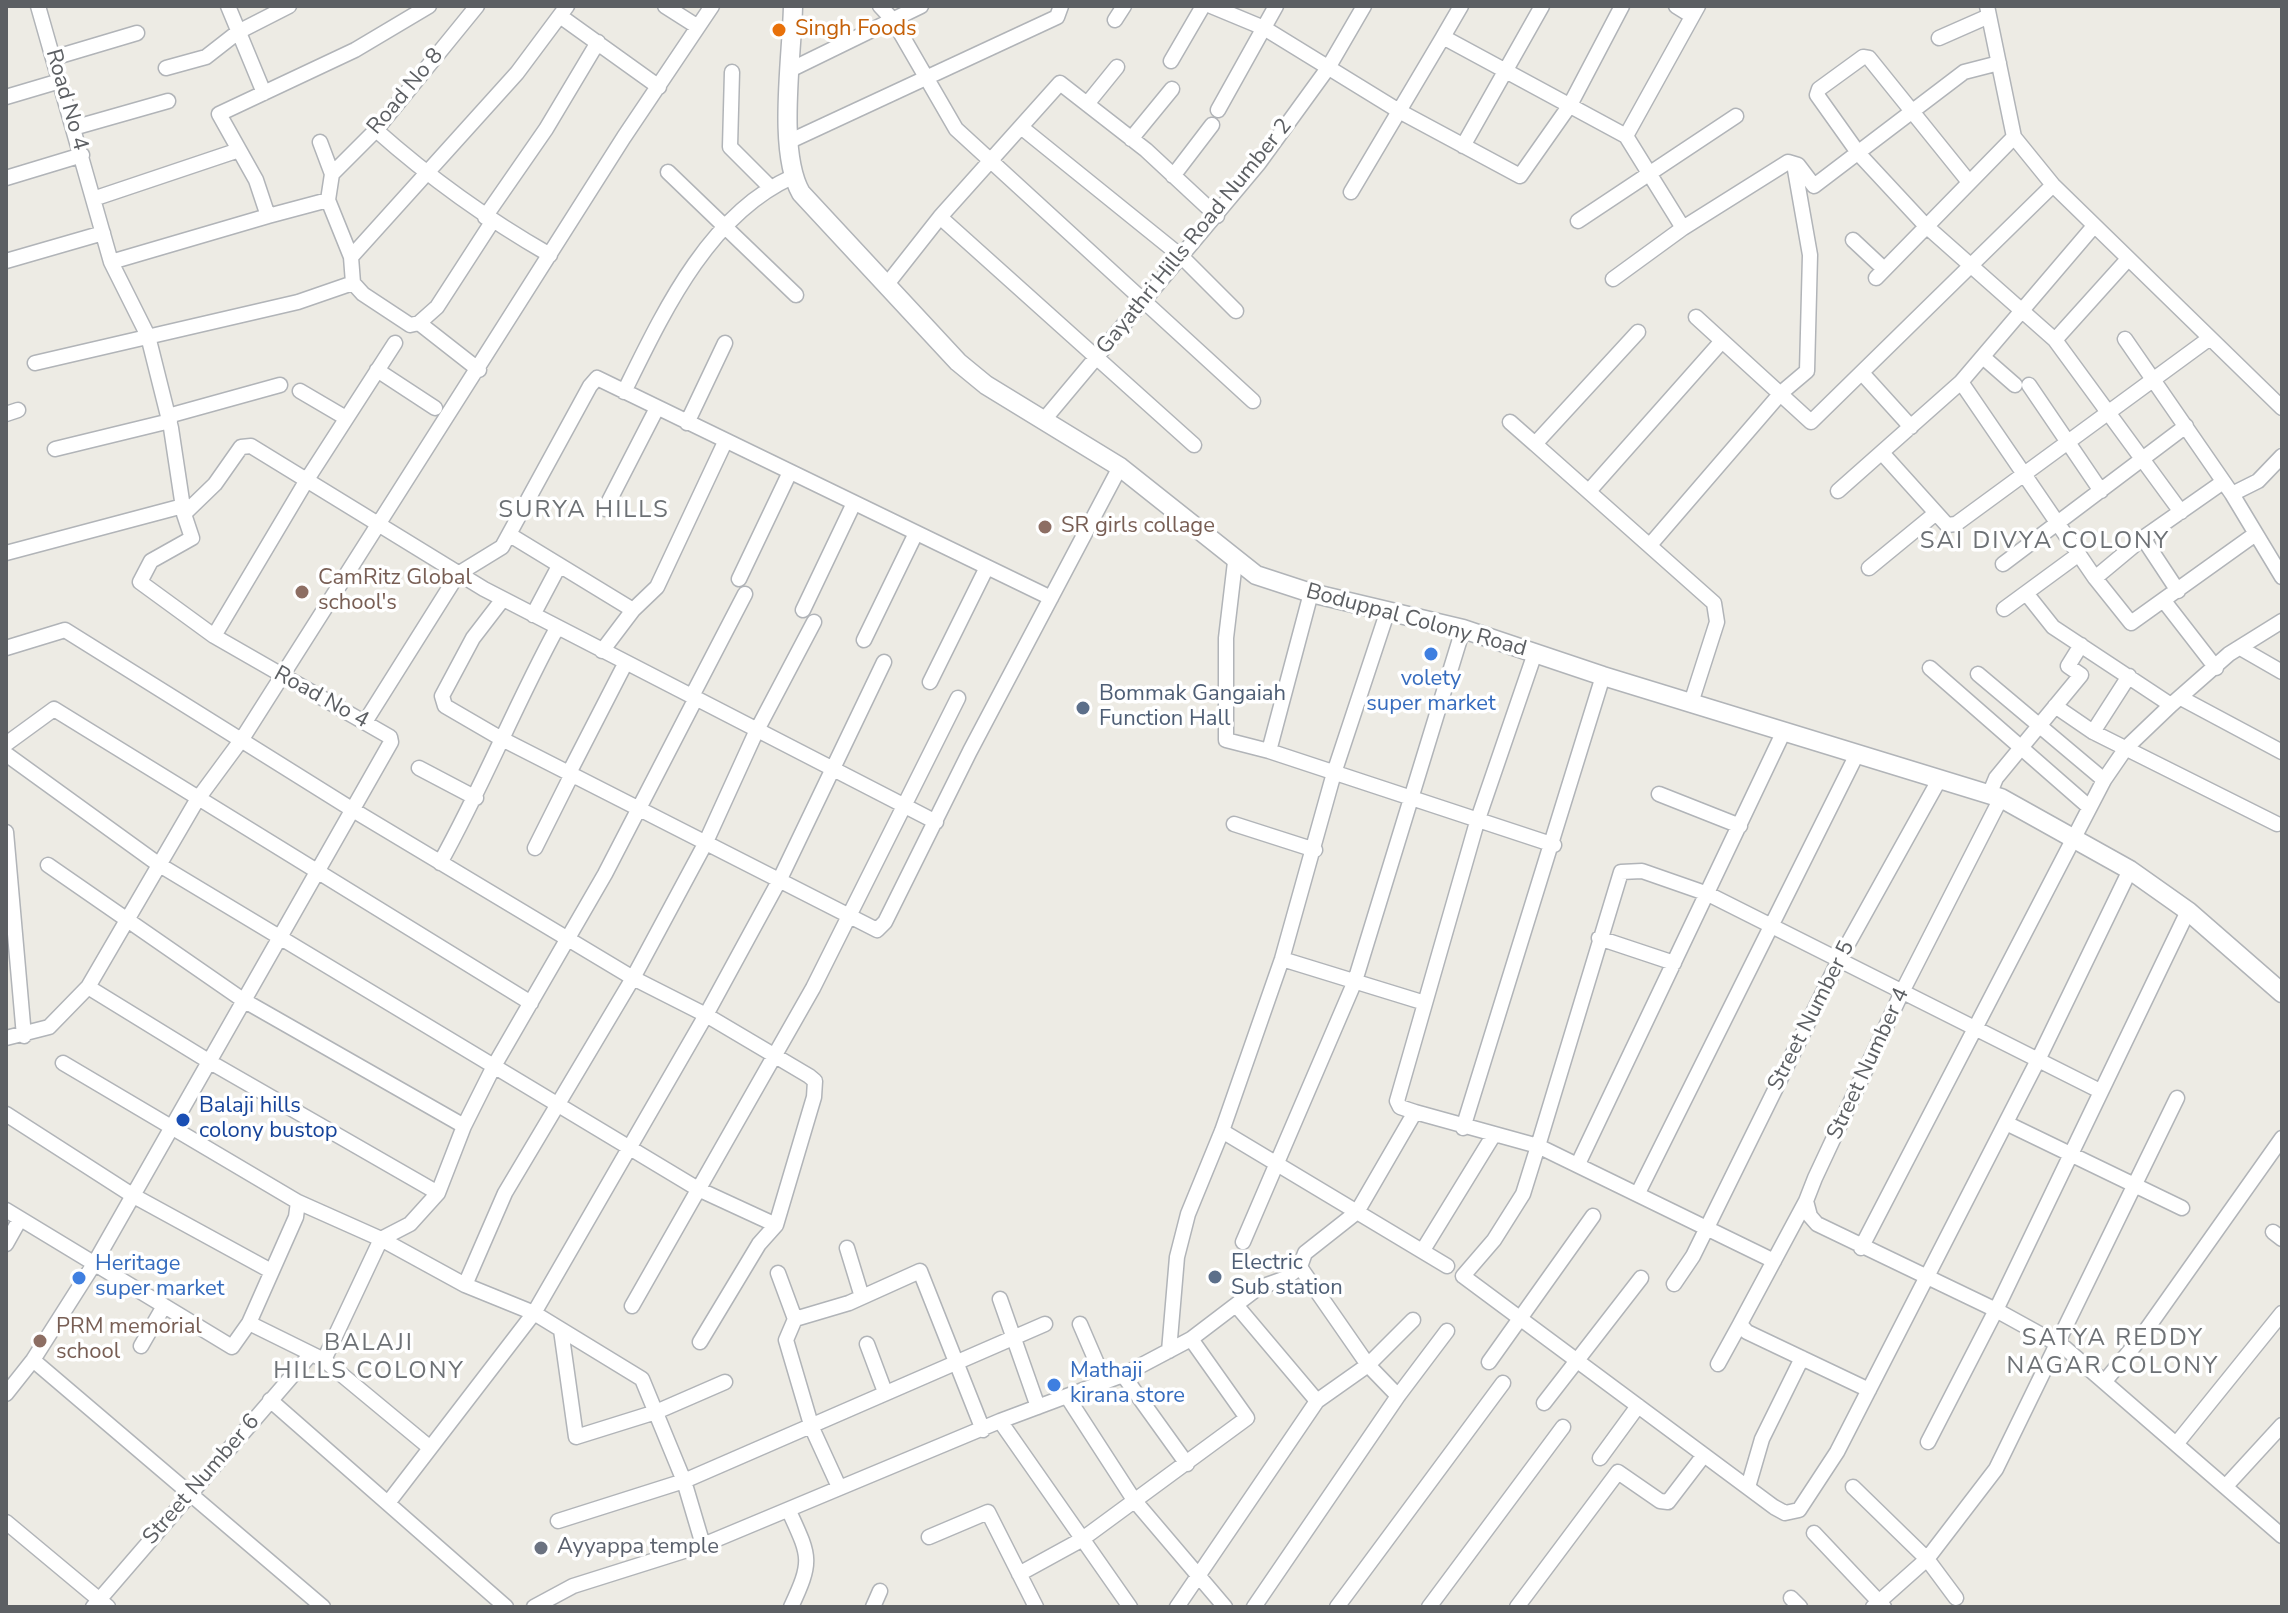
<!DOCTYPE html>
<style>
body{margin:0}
#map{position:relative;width:2288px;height:1613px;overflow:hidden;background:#edebe4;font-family:"Nunito Sans",sans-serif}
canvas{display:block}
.frame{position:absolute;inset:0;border:8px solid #5c5f63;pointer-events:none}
</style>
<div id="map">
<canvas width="2288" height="1613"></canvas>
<div class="frame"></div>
</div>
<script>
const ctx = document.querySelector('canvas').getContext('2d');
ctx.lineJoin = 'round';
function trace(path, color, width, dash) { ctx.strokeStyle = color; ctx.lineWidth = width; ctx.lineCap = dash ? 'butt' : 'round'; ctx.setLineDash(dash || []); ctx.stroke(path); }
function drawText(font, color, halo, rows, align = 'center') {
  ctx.font = font + ' "Nunito Sans",sans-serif'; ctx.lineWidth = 7; ctx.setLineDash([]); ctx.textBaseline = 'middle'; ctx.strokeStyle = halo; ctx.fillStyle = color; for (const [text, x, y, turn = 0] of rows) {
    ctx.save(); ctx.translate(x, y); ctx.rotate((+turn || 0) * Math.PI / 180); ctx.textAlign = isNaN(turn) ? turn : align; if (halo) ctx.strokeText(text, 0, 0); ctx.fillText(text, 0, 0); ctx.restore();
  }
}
const minor = new Path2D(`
 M228 6 264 93
 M665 6 698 27
 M880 6 893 20 956 129 1253 401
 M1211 6 1264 28 1399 111 1520 176 1570 105 1622 6
 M1461 6 1443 37 1626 136 1698 6
 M1676 6 1692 16
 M1987 6 2014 137 2053 185 2282 408
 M560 16 659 87
 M1115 20 1124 6
 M1939 38 1989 16
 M53 58 137 33
 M1171 61 1203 6
 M166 68 206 57 238 32 289 6
 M792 69 921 6
 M732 72 730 147 770 187
 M6 97 60 81
 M1087 104 1117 67
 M1218 110 1276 6
 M1021 127 1182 257 1236 311
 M73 128 168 101
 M376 130C430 178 487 219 550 255
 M1626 136 1683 228
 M1131 139 1172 89
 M320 142 332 174 328 200 351 257 353 283 363 294 410 325 419 323 479 370
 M788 142 1057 17 1061 6
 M1463 146 1542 6
 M668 172 796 295
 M332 174 376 130 477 6
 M1173 176 1212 125
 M6 178 82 155
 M1969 182 1869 58 1863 57 1819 89 1817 95 1859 154 1925 225 2055 340 2181 512
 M1351 192 1443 37
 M96 198 239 150
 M328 200 268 216 256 180 219 114 355 50 429 6
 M485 217 546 129 598 42
 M940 217 1194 445
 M1578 221 1736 116
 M1853 240 1884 269
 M351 257 517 73 567 6
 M6 261 103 233
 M111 262 268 216
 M1876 278 2014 137
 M1613 279 1683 228 1788 162 1798 165 1814 186 1964 72 1999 63
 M888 283 940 217 1060 83 1146 150 1217 216
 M1696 317 1811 422 2053 185
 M419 323 437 307 492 222
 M1638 332 1535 444 1714 603 1717 622 1691 703
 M2125 339 2232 494 2282 577
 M2055 340 2128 259
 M1983 357 2015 385
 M35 363 298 302 353 283
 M377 370 435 408
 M1862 373 1911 427
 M1961 382 2095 578 2131 623 2254 535
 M2029 385 2101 491
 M300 391 346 418
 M624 392C663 313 708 215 792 177
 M6 414 18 410
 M168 416 280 385
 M1043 421 1259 163 1328 68 1364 6
 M1510 422 1535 444
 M687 423 725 343
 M55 449 170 421
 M1883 454 1947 525 1956 524 2210 338
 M1589 491 1722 341
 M1838 491 1961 382 2094 226
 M2232 494 2258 481 2282 456
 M605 509 657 408
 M184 514 215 484 241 447 251 446 484 589 936 822
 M510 535 633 610
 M2143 538 2178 591
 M1650 545 1781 393 1807 371 1810 255 1794 164
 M6 553 183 506
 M1235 562 1226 638V740L1269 751
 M2003 564 2186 426
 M1869 568 1936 513
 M2095 578 2143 538 2223 482
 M739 579 790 472
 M1311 593 1269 751 1554 845
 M2026 593 2053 627 2171 705
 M503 599 473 638 442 696 445 706 500 738 877 930 885 922 970 751 1120 467
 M2164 601 2216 668
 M2004 609 2079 554
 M803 610 854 503
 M533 615 559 566
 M214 636 308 478 395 343
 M864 640 916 533
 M6 648 65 630 353 810 633 978 706 1015 809 1076 815 1081 814 1097 776 1225
 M2242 649 2282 672
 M602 651 633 610 657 587 725 442
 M1930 668 2089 807
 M1978 674 2104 780
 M930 682 987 567
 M692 696 745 594
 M2181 698 2282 752
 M2055 706 2093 732 2277 824
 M365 722 458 574 502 547 590 386 597 378 1051 598
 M2093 732 2129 676
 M6 744 54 709 531 1003
 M6 754 158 864 698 1189 776 1225 759 1244 700 1342
 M419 768 476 798
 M569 773 625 664
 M1659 794 1740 826
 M1989 795 1996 778 2081 675 2068 666 2081 645
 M2001 798 1902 992 1815 1178 1806 1201 1810 1216 1817 1224 1996 1310 2065 1348 2282 1536
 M1234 824 1315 850
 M6 832 24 1036
 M535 848 572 774
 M440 863C483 786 515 705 557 628
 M48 865 243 1000 464 1126
 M1599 938 1674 963
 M1282 959 1425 1003
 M88 987 197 800 242 739 624 137 712 6
 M6 1038 49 1027 88 987 210 1062 438 1193
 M63 1063 298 1202 381 1239 465 1285 534 1313 642 1379 684 1481 703 1545
 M1415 1112 1400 1107 1397 1101 1477 822 1535 653
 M6 1114 132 1195 271 1271
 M2006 1123 2182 1208
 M1463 1128 1603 676
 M1578 1164 1784 731
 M1638 1193 1857 754
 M1806 1201 1740 1324 1747 1332 1869 1390
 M6 1210 232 1347 249 1323 296 1217 298 1202
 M2273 1232 2282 1239
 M1243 1242 1355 981 1463 629
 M6 1244 20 1219
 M847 1248 862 1297
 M1861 1248 2104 780 2126 748 2171 705 2229 654 2282 621
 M1423 1250 1493 1136
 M1774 1261 1538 1146 1621 872 1642 871 1708 894 2100 1091
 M1447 1266 1357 1212 1415 1112 1538 1146 1523 1194 1494 1240 1463 1276 1774 1507 1785 1513 1799 1510 1837 1452 2038 1060 2130 870
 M1300 1267 1368 1365 1398 1396
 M778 1273 795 1319
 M1674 1284 1693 1256 1840 958 1939 780
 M465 1285 505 1193 633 978 705 844 756 732 814 622
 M1000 1299 1038 1407
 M1236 1305 1317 1401
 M632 1306 813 988 958 698
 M249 1323 324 1360 429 1447
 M1080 1324 1105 1382
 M561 1330 576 1437 656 1412 725 1382
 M867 1344 885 1392
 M141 1346 164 1306
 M1169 1351 1177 1257 1188 1214 1222 1131 1282 959 1334 773 1388 610
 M33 1360 323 1607
 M324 1360 381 1239 410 1224 438 1193 464 1126 494 1066 605 874 696 698
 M1489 1362 1593 1216
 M1718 1364 1740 1324
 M1123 1375 1187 1464
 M2105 1381 2139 1340 2282 1138
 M6 1394 33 1360 94 1264 391 742 390 737 214 636 140 582 151 561 192 538 184 514 171 428 148 336 111 262 38 6
 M1068 1398 1134 1500 1225 1607
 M270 1400 506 1607
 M1544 1403 1641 1278
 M1000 1421 1130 1607
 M1928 1442 1996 1310 2188 911
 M2177 1443 2282 1313
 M1600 1458 1638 1406
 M2226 1486 2282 1425
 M839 1487 812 1428 786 1340 795 1319 849 1303 920 1271 983 1430
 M1748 1487 1762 1439 1802 1358
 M1853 1487 1927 1559 1956 1598
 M388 1503 534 1313 706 1015 779 881 884 662
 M789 1511C810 1557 813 1560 791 1607
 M558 1521 684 1481 1045 1324
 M6 1522 108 1607
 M1814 1533 1884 1607
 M929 1537 988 1512 1036 1607
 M1019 1574 1081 1540 1247 1418 1191 1339
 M1791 1598 1800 1607
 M93 1607 311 1354
 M534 1607 573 1586 703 1545 1000 1421 1123 1375 1191 1339 1258 1288 1286 1278 1300 1267 1305 1253 1357 1212 1222 1131
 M873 1607 880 1591
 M1177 1607 1317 1401 1368 1365 1413 1320
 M1254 1607 1398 1396 1447 1331
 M1337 1607 1503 1383
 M1429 1607 1563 1427
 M1517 1607 1618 1472 1660 1501 1668 1502 1704 1455
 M1873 1607 1927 1559 1996 1469 2177 1098`);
const tertiary = new Path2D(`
 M793 6C792 57 777 151 801 193L958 362 986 385 1120 467 1256 575 1311 593 1463 629 1603 676 2001 798 2130 870 2188 911 2282 993`);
const markers = [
 [779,30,8,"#e8710a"],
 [1045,527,8,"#8d6e63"],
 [302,592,8,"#8d6e63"],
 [1431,654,8,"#3f7fe0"],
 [1083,708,8,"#5c6f8a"],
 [183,1120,8,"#1a4fb4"],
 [1215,1277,8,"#5c6f8a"],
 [79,1278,8,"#3f7fe0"],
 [40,1341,8,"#8d6e63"],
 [1054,1385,8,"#3f7fe0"],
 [541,1548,8,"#6b7280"]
];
const foodNames = [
 ["Singh Foods",795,30]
];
const streetNames = [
 ["Road No 8",406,92,-50],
 ["Road No 4",66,100,74],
 ["Gayathri Hills Road Number 2",1195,237,-51],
 ["Boduppal Colony Road",1416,621,15],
 ["Road No 4",321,698,29],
 ["Street Number 5",1812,1016,-63],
 ["Street Number 4",1869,1064,-65],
 ["Street Number 6",202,1480,-49]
];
const educationNames = [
 ["SR girls collage",1061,527],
 ["CamRitz Global",318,579],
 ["school's",318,604],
 ["PRM memorial",56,1328],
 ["school",56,1353]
];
const shopNames = [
 ["volety",1431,680,"center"],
 ["super market",1431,705,"center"],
 ["Heritage",95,1265],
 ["super market",95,1290],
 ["Mathaji",1070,1372],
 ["kirana store",1070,1397]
];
const serviceNames = [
 ["Bommak Gangaiah",1099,695],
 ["Function Hall",1099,720],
 ["Electric",1231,1264],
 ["Sub station",1231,1289]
];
const transitNames = [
 ["Balaji hills",199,1107],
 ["colony bustop",199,1132]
];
const worshipNames = [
 ["Ayyappa temple",557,1548]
];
const neighbourhoodNames = [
 ["SURYA HILLS",584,511],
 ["SAI DIVYA COLONY",2045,542],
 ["SATYA REDDY",2113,1339],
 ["NAGAR COLONY",2113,1367],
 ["BALAJI",369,1344],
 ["HILLS COLONY",369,1372]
];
trace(minor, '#b1b4b8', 17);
trace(tertiary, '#b1b4b8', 21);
trace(minor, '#fff', 14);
trace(tertiary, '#fff', 18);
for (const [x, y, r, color] of markers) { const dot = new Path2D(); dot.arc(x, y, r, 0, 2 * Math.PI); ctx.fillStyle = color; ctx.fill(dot); trace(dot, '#fff', 3); }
drawText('22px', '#c56008', '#fff', foodNames, 'left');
drawText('22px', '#5c5f63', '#fff', streetNames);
drawText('22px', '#785e54', '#fff', educationNames, 'left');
drawText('22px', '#366cbe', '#fff', shopNames, 'left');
drawText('22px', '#4e5e75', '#fff', serviceNames, 'left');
drawText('22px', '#164399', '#fff', transitNames, 'left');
drawText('22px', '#5b616d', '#fff', worshipNames, 'left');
ctx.letterSpacing = '2px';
drawText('24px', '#6d7175', '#fff', neighbourhoodNames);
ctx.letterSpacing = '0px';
</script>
